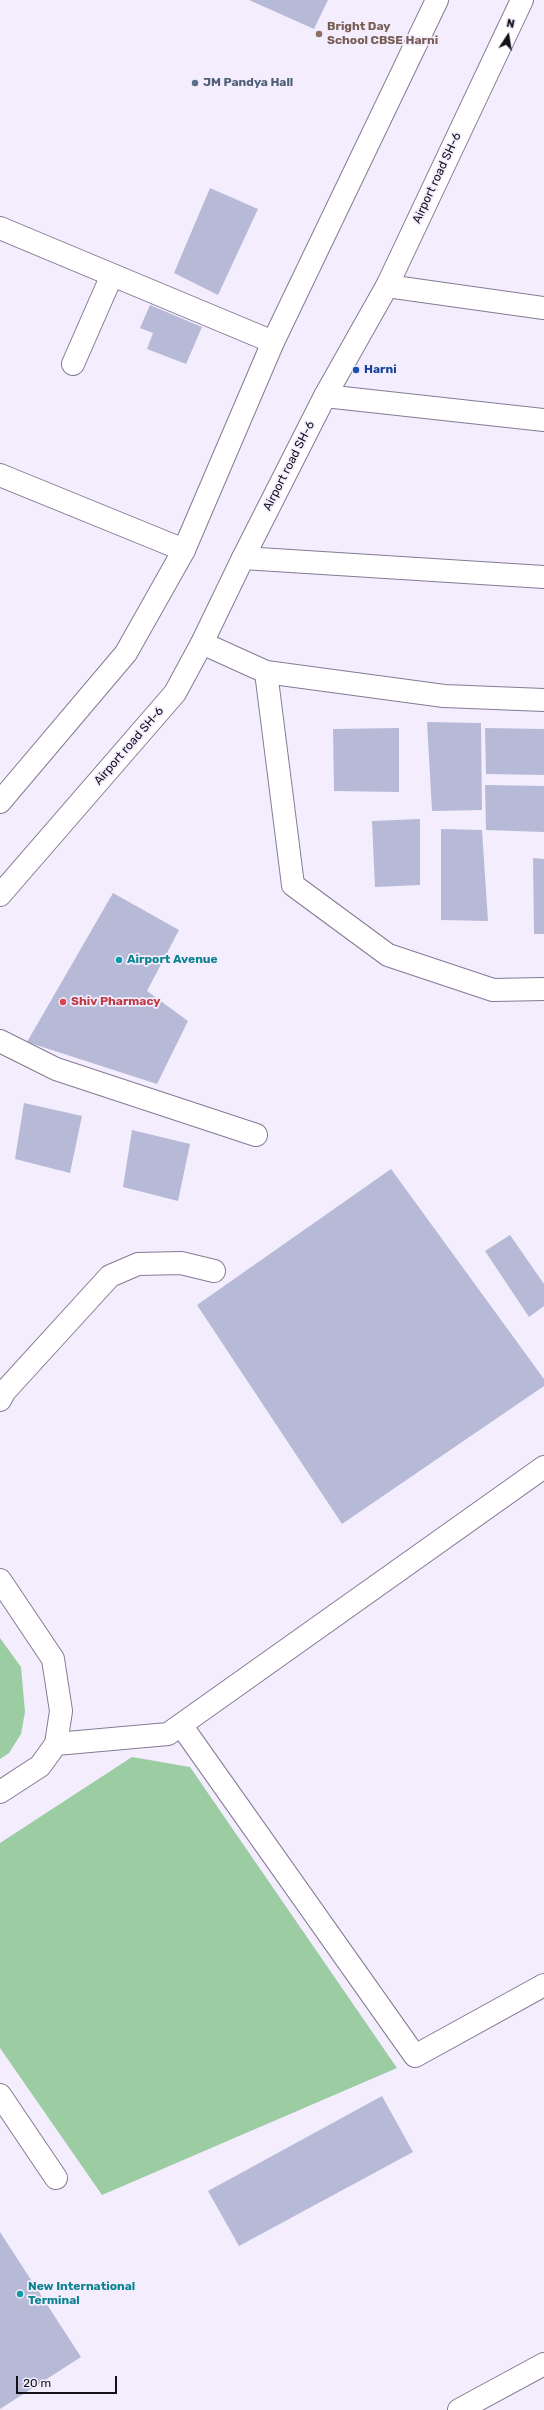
<!DOCTYPE html>
<style>
body{margin:0}
#map{position:relative;width:544px;height:2410px;overflow:hidden;background:#f3edfe;font-family:Rubik,sans-serif}
canvas{display:block}
.north{position:absolute;left:488px;top:16px;width:40px;height:40px;-webkit-text-stroke:3px #f3edfe;paint-order:stroke;rotate:12deg;font-size:11px;font-weight:700;line-height:16px;text-align:center;color:#14101a}
.north::after{content:'';display:block;margin:auto;width:14px;height:18px;background:#14101a;clip-path:polygon(50% 0,100% 100%,50% 72%,0 100%)}
.scale{position:absolute;left:16px;top:2376px;width:101px;height:18px;box-sizing:border-box;border:2px solid #14101a;border-top:0;padding-left:5px;font-size:12px;line-height:14px;white-space:nowrap;color:#14101a;-webkit-text-stroke:3px #f3edfe;paint-order:stroke}
</style>
<div id="map">
<canvas width="544" height="2410"></canvas>
<div class="north">N</div>
<div class="scale">20 m</div>
</div>
<script>
const ctx = document.querySelector('canvas').getContext('2d');
ctx.lineJoin = 'round';
function fillPath(path, color) { ctx.fillStyle = color; ctx.fill(path, 'evenodd'); }
function trace(path, color, width, dash) { ctx.strokeStyle = color; ctx.lineWidth = width; ctx.lineCap = dash ? 'butt' : 'round'; ctx.setLineDash(dash || []); ctx.stroke(path); }
function drawText(font, color, halo, rows, align = 'center') {
  ctx.font = font + ' Rubik,sans-serif'; ctx.lineWidth = 3.5; ctx.setLineDash([]); ctx.textBaseline = 'middle'; ctx.strokeStyle = halo; ctx.fillStyle = color; for (const [text, x, y, turn = 0] of rows) {
    ctx.save(); ctx.translate(x, y); ctx.rotate((+turn || 0) * Math.PI / 180); ctx.textAlign = isNaN(turn) ? turn : align; if (halo) ctx.strokeText(text, 0, 0); ctx.fillText(text, 0, 0); ctx.restore();
  }
}
const green = new Path2D(`
 M0 1638 21 1667 25 1712 21 1734 9 1753 0 1759Z
 M132 1757 190 1767 397 2068 102 2195 0 2048V1843Z`);
const building = new Path2D(`
 M249 0H328L314 29Z
 M210 188 258 209 218 295 174 273Z
 M150 305 202 327 186 364 147 349 153 333 140 328Z
 M427 722 481 723 482 810 432 811Z
 M399 728V792L334 791 333 729Z
 M485 728 544 729V775L486 774Z
 M485 785 544 786V832L486 830Z
 M420 819V885L375 887 372 821Z
 M441 829 482 830 488 921 441 920Z
 M533 858 544 859V934H534Z
 M113 893 179 930 147 991 188 1021 157 1084 27 1042Z
 M24 1103 82 1116 70 1173 15 1159Z
 M132 1130 190 1144 178 1201 123 1187Z
 M391 1169 544 1379V1386L342 1524 197 1305Z
 M510 1235 544 1284V1306L529 1317 485 1251Z
 M382 2096 413 2152 239 2246 208 2191Z
 M0 2232 81 2357 0 2409Z`);
const minor = new Path2D(`
 M0 228 273 342
 M387 286 544 308
 M73 364 112 275
 M325 396 544 420
 M0 475 184 550
 M243 558 544 577
 M202 643 266 672 444 696 544 700
 M266 672 293 885 388 955 493 990 544 989
 M0 1041 56 1069 256 1135
 M0 1400 5 1391 110 1276 138 1264 181 1263 214 1271
 M0 1580 53 1659 61 1711 56 1744 40 1766 0 1792
 M181 1725 415 2056 544 1985
 M56 1744 168 1734 544 1467
 M0 2095 56 2178
 M459 2410 544 2364`);
const major = new Path2D(`
 M0 802 126 653 184 550 273 342 437 0
 M0 895 175 693 202 643 243 558 325 396 387 286 522 0`);
const markers = [
 [319,34,4,"#8d6e63"],
 [195,83,4,"#5c6f8a"],
 [356,370,4,"#1a4fb4"],
 [119,960,4,"#0f9aa8"],
 [63,1002,4,"#e0444e"],
 [20,2294,4,"#0f9aa8"]
];
const educationNames = [
 ["Bright Day",327,27],
 ["School CBSE Harni",327,41]
];
const serviceNames = [
 ["JM Pandya Hall",203,83]
];
const streetNames = [
 ["Airport road SH-6",437,178,-65],
 ["Airport road SH-6",289,466,-63],
 ["Airport road SH-6",129,746,-49]
];
const transitNames = [
 ["Harni",364,370]
];
const cultureNames = [
 ["Airport Avenue",127,960],
 ["New International",28,2287],
 ["Terminal",28,2301]
];
const healthNames = [
 ["Shiv Pharmacy",71,1002]
];
fillPath(green, '#9bcca2');
fillPath(building, '#b6bad6');
trace(minor, '#857a94', 24);
trace(major, '#857a94', 24);
trace(minor, '#fff', 22);
trace(major, '#fff', 22);
for (const [x, y, r, color] of markers) { const dot = new Path2D(); dot.arc(x, y, r, 0, 2 * Math.PI); ctx.fillStyle = color; ctx.fill(dot); trace(dot, '#f3edfe', 1.5); }
drawText('bold 12px', '#785e54', '#f3edfe', educationNames, 'left');
drawText('bold 12px', '#4e5e75', '#f3edfe', serviceNames, 'left');
drawText('12px', '#14101a', '#f3edfe', streetNames);
drawText('bold 12px', '#164399', '#f3edfe', transitNames, 'left');
drawText('bold 12px', '#0d838f', '#f3edfe', cultureNames, 'left');
drawText('bold 12px', '#be3a42', '#f3edfe', healthNames, 'left');
</script>
